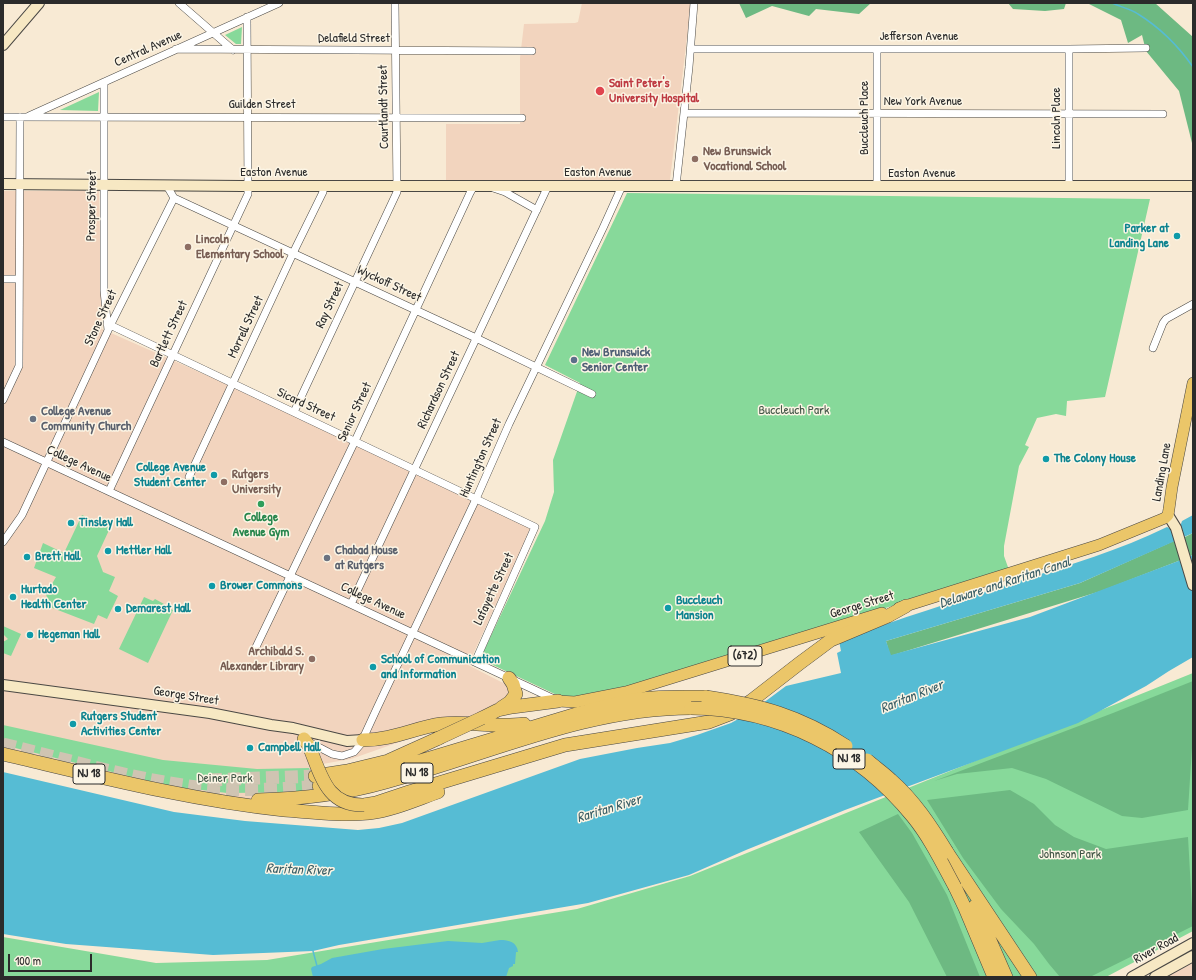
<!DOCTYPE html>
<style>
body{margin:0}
#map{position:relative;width:1196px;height:980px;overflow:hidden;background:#f8ead4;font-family:"Patrick Hand",sans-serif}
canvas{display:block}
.frame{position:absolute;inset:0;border:4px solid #2b2b2b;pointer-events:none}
.scale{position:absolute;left:8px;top:954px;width:84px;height:18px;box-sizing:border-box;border:2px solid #2b2b2b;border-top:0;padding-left:5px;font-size:12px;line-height:14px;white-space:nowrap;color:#2b2b2b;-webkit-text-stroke:3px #fcf5e5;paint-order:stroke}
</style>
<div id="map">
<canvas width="1196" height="980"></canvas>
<div class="frame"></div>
<div class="scale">100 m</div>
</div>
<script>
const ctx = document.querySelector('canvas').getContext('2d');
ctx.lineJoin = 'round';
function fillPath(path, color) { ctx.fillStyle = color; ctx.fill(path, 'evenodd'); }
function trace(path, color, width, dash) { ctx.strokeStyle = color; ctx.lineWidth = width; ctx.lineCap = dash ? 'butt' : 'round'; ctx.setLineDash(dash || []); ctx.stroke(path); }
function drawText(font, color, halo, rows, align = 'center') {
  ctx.font = font + ' "Patrick Hand",sans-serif'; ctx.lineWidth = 3; ctx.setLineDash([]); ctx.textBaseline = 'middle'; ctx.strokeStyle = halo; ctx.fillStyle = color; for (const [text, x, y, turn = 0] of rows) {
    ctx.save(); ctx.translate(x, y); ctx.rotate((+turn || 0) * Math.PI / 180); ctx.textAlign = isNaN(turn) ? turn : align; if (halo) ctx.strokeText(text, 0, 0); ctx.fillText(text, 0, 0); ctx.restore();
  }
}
const built = new Path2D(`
 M582 3H691L670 180H446V124H520V58L524 24 575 23 578 22Z
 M3 191H99L102 329 355 441 534 523 468 665 513 688 499 707 351 759 311 766 322 796 298 799 238 800 3 753Z
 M1193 962V977H1165Z`);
const green = new Path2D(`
 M242 27 241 44H236L225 35Z
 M99 92 98 111 60 110Z
 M627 193 1150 199 1105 397 1067 401 1066 416 1056 414 1037 418 1025 445 1029 447 1019 466 1004 546V556L1009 570 622 689 571 698 559 696 480 659 545 521 554 492 553 460 580 383 545 365Z
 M82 515 110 528 97 556 103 572 115 577 109 591 118 596 107 619 98 615 94 624 50 607 46 594 56 577 34 568 43 543 64 553Z
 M144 597 153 601 155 599 164 604 163 606 173 610 148 663 119 649Z
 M3 626 21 634 11 656 3 653V642L8 639 3 634Z
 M1193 673V931L1106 977H3V937L156 963 267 960 577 909 690 876Z
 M3 725 163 760 257 769 309 768 318 792 227 793 169 786 3 745Z`);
const forest = new Path2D(`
 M739 3H871L859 14 816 9 809 16 772 6 746 18Z
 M1008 3H1066L1064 9 1045 11 1013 9Z
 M1087 3H1155L1193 37V147L1179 91 1146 51 1142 35 1128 43 1121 20Z
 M1193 533V555L1190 556 1183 538Z
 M1176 540 1181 560 1101 591 890 656 886 641 1080 583Z
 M1193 681V732L1188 810 1142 818 1122 816 1046 779 1012 768 957 774 934 781 1113 713Z
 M1010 790 1034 804 1055 825 1074 837 1106 849 1188 837 1193 926 1090 977H1060L1049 964 1034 944 1001 909 963 858 927 800Z
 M898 814 912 833 947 895 980 977H947L909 902 859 832Z`);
const water = new Path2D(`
 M1193 515V533L1080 583 886 641 891 655 1030 617 1181 560H1190V556L1193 555V657L1169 671 1146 686 1078 723 845 810 746 850 689 875 588 903 339 945 313 951 213 955 66 944 3 934V772L174 812 245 821 358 830 379 828 402 823 580 759 637 748 670 743 697 735 731 723 751 712 786 686 841 673 837 653 841 651 839 641C898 619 958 600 1019 581 1069 565 1120 550 1167 527L1173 530 1180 527 1182 521Z
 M500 940C509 940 517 942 518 952H516L515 964H513V966L509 968 506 977H313L311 969 312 967 321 964 332 958 383 949 448 941 482 943Z`);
const stream = new Path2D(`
 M1112 3C1121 7 1131 9 1138 14 1159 27 1179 47 1193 67
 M313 951 317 966`);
const highwayTunnel = new Path2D(`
 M3 744C69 760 139 781 206 788 244 791 281 789 319 786
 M209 780 315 776`);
const street = new Path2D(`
 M179 3 233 50
 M176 49 532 51
 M691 49H1069L1146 48
 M104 82V291L108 330
 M684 113 1163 114
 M29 116 279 3
 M3 117 522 118
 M676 186 689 67 694 3
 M877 187V49
 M1069 187V49
 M493 188 505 192 537 210
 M174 198 476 338 592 394
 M3 279H19
 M110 325 535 527 475 662
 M1153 348 1163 323 1166 319 1193 304
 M3 400 19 366 20 117
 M294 412 397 192 395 3
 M3 442 554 699
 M189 477 296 247 323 192V186
 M109 491 248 194 247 17
 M3 542 22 515 111 324 174 198 167 186
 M351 604 548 186
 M256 647 355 441 470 193 474 186
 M307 741 332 754 342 756 354 752 360 745 378 706 476 499 509 424 603 228 622 186`);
const secondary = new Path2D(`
 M3 45 39 3
 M3 184 242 186H1193
 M1168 515 1176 528 1193 585
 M3 685 210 713 271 725 293 728 347 741 363 740
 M1132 977 1193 943
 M1155 977 1193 956`);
const primary = new Path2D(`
 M899 608 1099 545 1165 518 1168 515 1169 509 1172 487 1193 383
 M558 701 575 702 626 692 882 613`);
const highway = new Path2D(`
 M501 708 510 702 516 694 513 684 509 678
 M482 718 498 710 512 707 558 701
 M304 739 309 746 311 751
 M363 740C392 740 414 728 441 724 469 721 496 728 524 724
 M3 754C97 776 188 800 284 810 312 812 340 816 369 813 393 810 415 800 438 792
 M315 776 347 771 388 761 439 738
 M319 786 377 774 580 713C600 708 620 702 641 699 662 696 684 697 706 697
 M258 800C301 799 344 794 386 782 487 755 586 708 691 708
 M364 805 376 803 409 792 565 745 709 722 730 714 751 701 800 663 831 640 888 616 906 606
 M947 852 1030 977
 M955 887 965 908 994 977
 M975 906 1006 977`);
const highwayBridge = new Path2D(`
 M706 697C760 705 800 716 846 746
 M691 708C778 709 858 749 913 817 930 838 942 863 955 887
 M439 738 482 718
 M311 751C322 779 329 806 364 805
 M867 760C875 767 884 773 891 780 914 800 931 826 947 852`);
const markers = [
 [600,91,5,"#e0444e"],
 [695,159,4,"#8d6e63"],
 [1177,236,4,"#0f9aa8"],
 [188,247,4,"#8d6e63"],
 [574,360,4,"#5c6f8a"],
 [33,419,4,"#6b7280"],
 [1046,459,4,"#0f9aa8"],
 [214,475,4,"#0f9aa8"],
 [224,482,4,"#8d6e63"],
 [261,504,4,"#2e9e5b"],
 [71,523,4,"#0f9aa8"],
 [108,551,4,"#0f9aa8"],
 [27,557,4,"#0f9aa8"],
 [327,558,4,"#6b7280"],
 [212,586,4,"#0f9aa8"],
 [13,597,4,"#0f9aa8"],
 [668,608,4,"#0f9aa8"],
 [118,609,4,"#0f9aa8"],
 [30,635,4,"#0f9aa8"],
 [312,659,4,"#8d6e63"],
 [373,667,4,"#0f9aa8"],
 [73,724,4,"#0f9aa8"],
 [250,748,4,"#0f9aa8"]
];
const shields = [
 [745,656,34],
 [849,759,32],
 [417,773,32],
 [89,774,32]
];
const shieldNames = [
 ["(672)",745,656],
 ["NJ 18",849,759],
 ["NJ 18",417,773],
 ["NJ 18",89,774]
];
const streetNames = [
 ["Jefferson Avenue",919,37],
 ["Delafield Street",354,39],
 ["Central Avenue",148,49,-24],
 ["New York Avenue",923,102],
 ["Guilden Street",262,105],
 ["Courtlandt Street",384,107,-91],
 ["Buccleuch Place",865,118,-90],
 ["Lincoln Place",1057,118,-90],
 ["Easton Avenue",274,173],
 ["Easton Avenue",598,173],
 ["Easton Avenue",922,174],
 ["Prosper Street",92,206,-89],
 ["Wyckoff Street",389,284,25],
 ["Ray Street",330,305,-65],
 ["Stone Street",101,318,-65],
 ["Morrell Street",246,327,-65],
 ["Bartlett Street",169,334,-65],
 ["Richardson Street",439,390,-65],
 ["Sicard Street",306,405,25],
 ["Senior Street",355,412,-65],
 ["Huntington Street",481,458,-66],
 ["College Avenue",79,464,25],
 ["Landing Lane",1162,472,-80],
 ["Lafayette Street",494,589,-65],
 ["College Avenue",373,601,25],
 ["George Street",862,605,-17],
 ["George Street",186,696,9],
 ["River Road",1156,949,-29]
];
const healthNames = [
 ["Saint Peter's",609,84],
 ["University Hospital",609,99]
];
const educationNames = [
 ["New Brunswick",703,152],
 ["Vocational School",703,167],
 ["Lincoln",196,240],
 ["Elementary School",196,255],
 ["Rutgers",232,475],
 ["University",232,490],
 ["Archibald S.",304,652,"right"],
 ["Alexander Library",304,667,"right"]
];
const cultureNames = [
 ["Parker at",1169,229,"right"],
 ["Landing Lane",1169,244,"right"],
 ["The Colony House",1054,459],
 ["College Avenue",206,468,"right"],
 ["Student Center",206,483,"right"],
 ["Tinsley Hall",79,523],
 ["Mettler Hall",116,551],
 ["Brett Hall",35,557],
 ["Brower Commons",220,586],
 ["Hurtado",21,590],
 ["Health Center",21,605],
 ["Buccleuch",676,601],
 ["Mansion",676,616],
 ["Demarest Hall",126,609],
 ["Hegeman Hall",38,635],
 ["School of Communication",381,660],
 ["and Information",381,675],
 ["Rutgers Student",81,717],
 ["Activities Center",81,732],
 ["Campbell Hall",258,748]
];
const serviceNames = [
 ["New Brunswick",582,353],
 ["Senior Center",582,368]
];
const parkNames = [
 ["Buccleuch Park",794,411],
 ["Deiner Park",225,779],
 ["Johnson Park",1070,855]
];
const worshipNames = [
 ["College Avenue",41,412],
 ["Community Church",41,427],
 ["Chabad House",335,551],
 ["at Rutgers",335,566]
];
const leisureNames = [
 ["College",261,518],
 ["Avenue Gym",261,533]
];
const waterNames = [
 ["Delaware and Raritan Canal",1005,583,-18],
 ["Raritan River",912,697,-22],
 ["Raritan River",609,809,-17],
 ["Raritan River",299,870,2]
];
fillPath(built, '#f2d4be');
fillPath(green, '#87d99a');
fillPath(forest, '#6db982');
fillPath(water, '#56bcd4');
trace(stream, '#56bcd4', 1.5);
trace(highwayTunnel, '#cfc4b2', 13, [13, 6]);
trace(street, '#4a4844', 8);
trace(secondary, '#4a4844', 12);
trace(primary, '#4a4844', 12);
trace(highway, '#4a4844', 14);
trace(street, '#fff', 7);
trace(secondary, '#f7e8c3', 10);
trace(primary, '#ebc669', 11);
trace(highway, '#ebc669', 13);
trace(highwayBridge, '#4a4844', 14, []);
trace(highwayBridge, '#ebc669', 13);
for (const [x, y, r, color] of markers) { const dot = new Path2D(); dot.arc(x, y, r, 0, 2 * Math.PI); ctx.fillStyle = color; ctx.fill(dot); trace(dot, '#fcf5e5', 1.5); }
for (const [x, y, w] of shields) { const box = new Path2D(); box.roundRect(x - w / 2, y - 10, w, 20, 3); ctx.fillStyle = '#fcf5e5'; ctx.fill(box); trace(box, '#2b2b2b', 1); }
drawText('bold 12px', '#2b2b2b', null, shieldNames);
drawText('13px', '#2b2b2b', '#fcf5e5', streetNames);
drawText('bold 13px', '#be3a42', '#fcf5e5', healthNames, 'left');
drawText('bold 13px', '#785e54', '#fcf5e5', educationNames, 'left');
drawText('bold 13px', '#0d838f', '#fcf5e5', cultureNames, 'left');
drawText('bold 13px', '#4e5e75', '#fcf5e5', serviceNames, 'left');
drawText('13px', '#425647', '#fcf5e5', parkNames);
drawText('bold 13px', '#5b616d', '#fcf5e5', worshipNames, 'left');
drawText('bold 13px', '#27864d', '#fcf5e5', leisureNames);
drawText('italic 14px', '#3a5e66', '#fcf5e5', waterNames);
</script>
